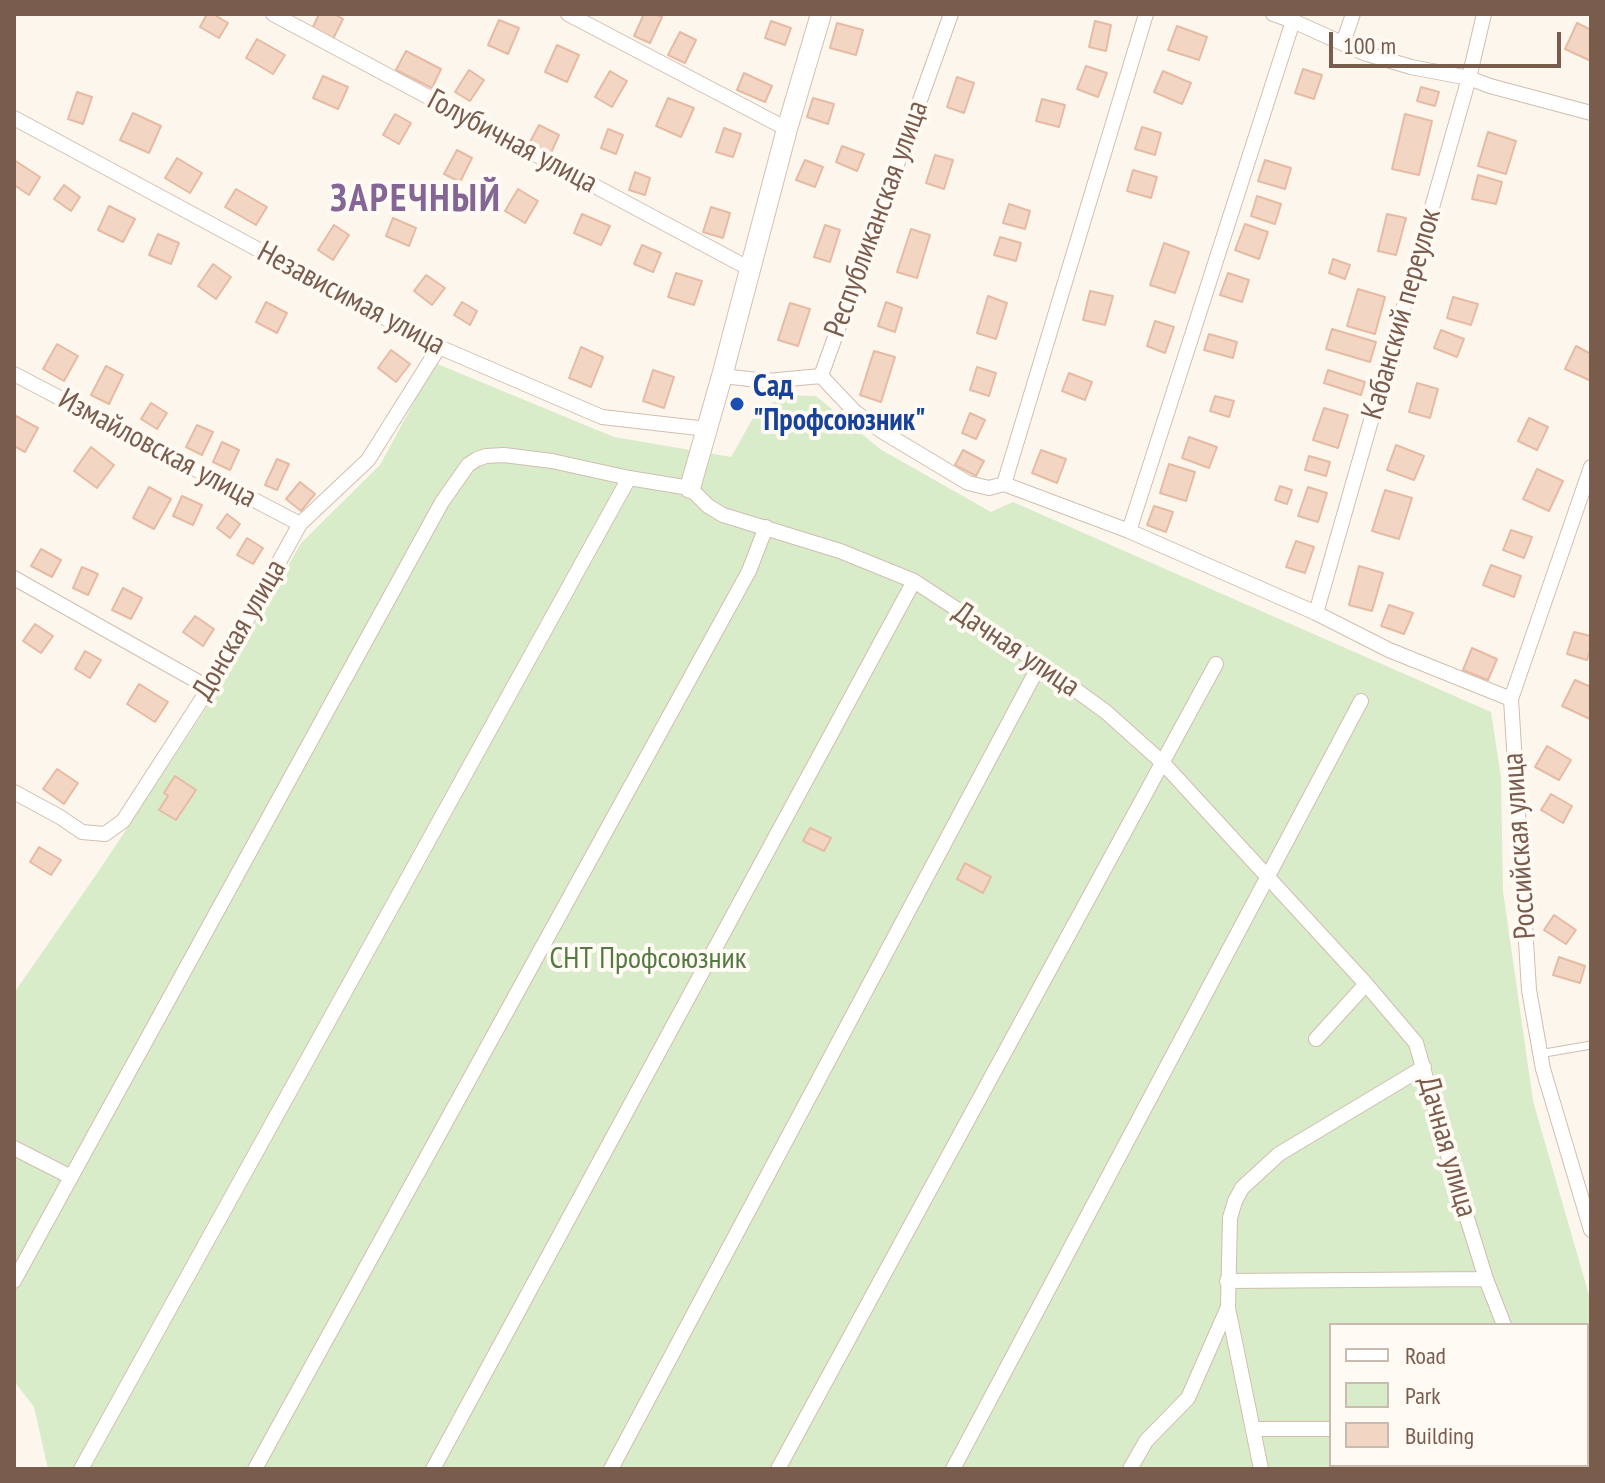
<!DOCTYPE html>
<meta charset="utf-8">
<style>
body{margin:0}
#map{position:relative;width:1605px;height:1483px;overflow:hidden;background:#fdf6ec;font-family:"PT Sans Narrow",sans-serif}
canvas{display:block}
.frame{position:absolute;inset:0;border:16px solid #7a5c4d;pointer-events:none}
.legend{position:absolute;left:1329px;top:1323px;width:260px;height:144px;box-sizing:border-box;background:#fffaf3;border:2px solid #cabbb1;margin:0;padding:10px 14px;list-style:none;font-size:24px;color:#7a5c4d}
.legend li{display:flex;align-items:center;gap:16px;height:40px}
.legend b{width:40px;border:2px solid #cabbb1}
.scale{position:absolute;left:1329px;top:32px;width:232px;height:36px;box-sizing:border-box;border:4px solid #7a5c4d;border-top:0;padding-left:10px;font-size:24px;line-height:28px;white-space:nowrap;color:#7a5c4d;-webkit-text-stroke:6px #fffaf3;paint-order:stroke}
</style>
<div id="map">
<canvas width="1605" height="1483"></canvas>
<div class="frame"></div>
<ul class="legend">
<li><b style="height:10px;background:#fff"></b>Road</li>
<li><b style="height:22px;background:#d8ecc9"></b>Park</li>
<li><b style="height:22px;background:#f3d5c3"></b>Building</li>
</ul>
<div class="scale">100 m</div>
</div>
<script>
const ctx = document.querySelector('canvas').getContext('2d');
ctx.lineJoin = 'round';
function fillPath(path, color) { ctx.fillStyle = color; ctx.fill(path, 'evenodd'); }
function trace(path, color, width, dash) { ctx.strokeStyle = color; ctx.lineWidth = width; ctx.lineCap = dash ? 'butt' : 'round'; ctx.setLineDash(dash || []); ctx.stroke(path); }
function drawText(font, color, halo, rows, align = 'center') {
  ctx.font = font + ' "PT Sans Narrow",sans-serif'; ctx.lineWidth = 8; ctx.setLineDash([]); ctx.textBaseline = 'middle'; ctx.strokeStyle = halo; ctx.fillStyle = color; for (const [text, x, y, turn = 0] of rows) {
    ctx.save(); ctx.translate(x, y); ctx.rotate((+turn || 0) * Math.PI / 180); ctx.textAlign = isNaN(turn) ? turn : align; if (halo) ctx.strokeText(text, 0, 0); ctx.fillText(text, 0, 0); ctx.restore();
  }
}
const green = new Path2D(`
 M435 363 614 437 731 457 753 418 783 395 816 396 880 449 991 512 1013 502 1491 712 1501 777 1503 891 1533 1101 1591 1302V1469H48L34 1407 14 1381V993L100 869 203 713 301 543 380 465ZM1331 1325H1587V1465H1331Z`);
const building = new Path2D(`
 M207 14H213L228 23 219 38 200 27Z
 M319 14H334L343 19 333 39 312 29Z
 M644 14H655L662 17 650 43 634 36Z
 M499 20 519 28 508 54 488 45Z
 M771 21 791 28 785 45 765 38Z
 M1095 21 1111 25 1106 51 1089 47Z
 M837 23 863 30 856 55 830 48Z
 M1577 23 1591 30V61L1565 49Z
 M1177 26 1207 37 1199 60 1168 50Z
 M680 32 696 40 685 63 668 55Z
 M257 39 285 55 273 74 246 58Z
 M557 45 579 55 567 82 545 72Z
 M406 51 441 69 432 88 396 70Z
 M1086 66 1107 73 1098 97 1077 89Z
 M1303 69 1322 75 1314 99 1295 93Z
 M469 70 484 80 470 101 455 92Z
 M610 71 627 81 612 107 595 97Z
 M1163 71 1191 83 1182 104 1154 92Z
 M744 73 772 86 765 102 737 90Z
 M323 76 348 87 338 109 313 98Z
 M957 77 974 83 964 113 947 107Z
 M1421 87 1439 92 1435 106 1417 101Z
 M77 92 92 97 83 124 68 119Z
 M668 98 694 108 681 137 656 126Z
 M813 98 834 104 828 124 807 117Z
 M1042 99 1065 105 1059 127 1036 121Z
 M133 113 161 126 149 153 120 140Z
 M395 114 411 123 399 144 383 135Z
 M1405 114 1432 121 1419 175 1392 169Z
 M539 125 559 135 551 153 530 142Z
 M1142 127 1161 133 1155 155 1135 149Z
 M724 128 741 134 733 157 716 152Z
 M608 129 623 135 616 154 601 148Z
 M1488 132 1516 141 1506 174 1478 166Z
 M842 146 864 154 857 171 836 162Z
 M457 150 472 158 460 182 444 174Z
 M935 155 953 160 944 189 926 183Z
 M177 158 202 173 190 193 165 178Z
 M14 160 40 177 29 195 14 185Z
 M805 160 823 167 815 187 796 180Z
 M1265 160 1291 168 1285 189 1258 181Z
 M1133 170 1157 177 1151 198 1127 191Z
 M635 172 650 178 645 195 629 190Z
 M1478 175 1502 182 1496 204 1472 199Z
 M64 185 80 197 71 211 54 199Z
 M236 189 267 207 256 225 225 207Z
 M518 189 538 201 525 223 505 211Z
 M1257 196 1281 204 1275 224 1251 216Z
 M1009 204 1030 211 1025 229 1003 223Z
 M109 206 135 219 123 242 98 230Z
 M711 207 730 213 723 238 703 232Z
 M582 214 610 226 601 245 574 233Z
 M1387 214 1406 218 1396 255 1378 251Z
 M393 218 416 228 409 246 386 236Z
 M1245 224 1268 232 1259 259 1235 250Z
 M334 225 349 235 333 260 318 250Z
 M825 225 840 230 830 262 814 257Z
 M911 229 930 235 917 278 897 272Z
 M158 234 179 243 171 264 149 255Z
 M1000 237 1021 243 1016 261 994 255Z
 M1164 243 1189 252 1175 293 1150 285Z
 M642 245 661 253 653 272 634 264Z
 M1333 259 1350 265 1345 279 1329 273Z
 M213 264 231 277 216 299 198 286Z
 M676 273 702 281 694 305 668 297Z
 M1228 273 1249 280 1242 302 1220 295Z
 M426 275 445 288 432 305 414 291Z
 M1358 289 1385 297 1375 334 1347 326Z
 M1090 291 1113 296 1105 325 1083 320Z
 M988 296 1007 303 996 339 977 333Z
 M1453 297 1478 304 1471 325 1447 318Z
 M266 302 287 313 277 333 256 322Z
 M462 302 477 311 470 325 454 315Z
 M886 302 902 308 895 332 878 326Z
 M790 303 810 309 798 346 778 340Z
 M1155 321 1174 327 1165 353 1147 346Z
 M1332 329 1376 342 1370 362 1326 349Z
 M1441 330 1464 339 1457 357 1434 348Z
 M1209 334 1237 342 1233 358 1204 350Z
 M57 344 78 356 64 381 43 369Z
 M1576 346 1591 354V376L1589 380 1565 369Z
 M581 347 603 357 591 387 569 378Z
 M391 350 410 364 396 382 378 368Z
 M874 351 895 357 881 402 860 395Z
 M106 366 123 375 109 404 91 395Z
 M977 367 996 373 989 396 970 390Z
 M653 370 674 377 664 408 643 401Z
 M1328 370 1365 382 1361 395 1324 383Z
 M1069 373 1092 382 1085 400 1062 391Z
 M1417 383 1438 389 1430 418 1409 412Z
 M1215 396 1234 401 1229 417 1210 411Z
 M151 403 167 413 157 429 141 419Z
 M1324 408 1348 415 1338 448 1313 440Z
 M970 413 985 420 976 439 962 433Z
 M16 416 38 428 25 452 14 446V420Z
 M1529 418 1548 427 1537 450 1518 441Z
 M197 425 213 432 202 455 186 447Z
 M1189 437 1217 447 1209 468 1182 458Z
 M222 442 239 450 230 470 213 462Z
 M1396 445 1424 456 1414 480 1387 470Z
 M91 447 114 465 97 488 74 471Z
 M963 450 984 461 976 476 955 465Z
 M1041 450 1066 459 1057 483 1032 473Z
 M1309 456 1330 462 1326 476 1305 470Z
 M277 459 289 464 277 490 265 485Z
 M1169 464 1195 472 1186 501 1160 493Z
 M1537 469 1563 481 1549 511 1523 499Z
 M300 482 315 494 301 511 286 499Z
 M1280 486 1292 490 1287 504 1275 500Z
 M149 487 171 499 154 529 133 518Z
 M1308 487 1327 493 1318 522 1298 516Z
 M1385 490 1412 498 1399 539 1372 531Z
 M182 496 202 505 193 525 173 516Z
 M1154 506 1173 512 1166 532 1147 525Z
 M227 514 240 524 230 538 217 528Z
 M1511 530 1532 537 1524 558 1503 550Z
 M247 538 263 548 253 564 237 555Z
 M1296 541 1314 547 1305 573 1286 567Z
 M41 549 61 560 52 577 31 566Z
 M1491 565 1521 576 1514 597 1483 585Z
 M1359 566 1383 573 1372 611 1349 605Z
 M82 567 98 574 88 595 73 588Z
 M123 588 142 598 131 619 112 610Z
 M1389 605 1413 613 1404 634 1381 626Z
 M195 616 214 629 203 646 183 632Z
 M35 624 53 636 41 653 23 641Z
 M1574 632 1591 636V647L1587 660 1567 654Z
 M1472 648 1497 659 1488 680 1463 670Z
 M85 651 101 660 90 678 75 669Z
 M1575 680 1591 687 1590 719 1562 706Z
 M139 684 168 702 155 722 127 704Z
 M1547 746 1571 760 1559 780 1535 767Z
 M57 769 78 783 64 804 43 789Z
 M175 776 196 790 176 820 159 810 168 796 164 793Z
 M1551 794 1572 806 1563 823 1541 810Z
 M810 828 831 838 824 851 803 841Z
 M39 847 61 860 51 875 30 862Z
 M965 863 991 877 983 893 957 879Z
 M1554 915 1576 930 1566 944 1544 930Z
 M1559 957 1585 966 1580 983 1553 975Z`);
const lane = new Path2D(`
 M1539 1054 1591 1045`);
const street = new Path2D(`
 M273 14 750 269
 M568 14 787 129
 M1273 14 1293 21 1364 53 1411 67 1469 78 1490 86 1591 113
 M1343 43 1353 14
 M14 118 439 347 602 417 707 429
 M14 374 300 524
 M722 376 767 381 821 376 951 14
 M821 376 855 412 883 432 968 483 989 488 1004 484 1129 531 1316 613 1389 650 1511 699
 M1591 467 1511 699 1529 990 1543 1069 1591 1230
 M1004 484 1146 14
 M1129 531 1293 21
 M14 578 209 688
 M1316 613 1469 78 1484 14
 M14 792 60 817 82 832 105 834 123 821 209 688 300 524 368 460 439 347
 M1316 1039 1366 984
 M14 1148 71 1177
 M14 1281 442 502 468 465 477 459 486 456 504 455 552 461 629 478 690 488 708 506 723 515 840 551 914 581 1040 664 1106 712 1163 763 1366 984 1416 1043 1452 1170 1486 1279 1504 1325
 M1227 1281 1486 1279
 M1228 1308 1261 1469
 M1253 1429H1331
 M1547 1465 1548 1469
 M81 1469 629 478
 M255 1469 749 571 766 527
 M433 1469 914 581
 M611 1469 1040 664
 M778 1469 1216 664
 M953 1469 1361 701
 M1130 1469 1146 1441 1188 1398 1228 1307 1230 1218 1235 1201 1242 1188 1279 1154 1424 1067`);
const secondary = new Path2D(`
 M690 488 722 376 787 129 821 14`);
const markers = [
 [737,404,8,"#1a4fb4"]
];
const streetNames = [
 ["Голубичная улица",512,142,28],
 ["Республиканская улица",877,219,-70],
 ["Независимая улица",351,299,28],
 ["Кабанский переулок",1402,314,-74],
 ["Измайловская улица",157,449,28],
 ["Донская улица",240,630,-60],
 ["Дачная улица",1016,650,34],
 ["Российская улица",1520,846,-94],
 ["Дачная улица",1447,1147,74]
];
const transitNames = [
 ["Сад",753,387],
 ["\"Профсоюзник\"",753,421]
];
const parkNames = [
 ["СНТ Профсоюзник",648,959]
];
const districtNames = [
 ["ЗАРЕЧНЫЙ",416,200]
];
fillPath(green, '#d8ecc9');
fillPath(building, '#f3d5c3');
trace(building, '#e6bba3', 2);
trace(lane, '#d1beb0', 9);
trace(street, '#d1beb0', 16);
trace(secondary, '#d6c0b0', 22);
trace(lane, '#fff', 7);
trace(street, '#fff', 14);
trace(secondary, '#fff', 20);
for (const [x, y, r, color] of markers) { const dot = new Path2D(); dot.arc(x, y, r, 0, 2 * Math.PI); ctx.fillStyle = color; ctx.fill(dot); trace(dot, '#fffaf3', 3); }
drawText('30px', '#7a5c4d', '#fffaf3', streetNames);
drawText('bold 30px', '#164399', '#fffaf3', transitNames, 'left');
drawText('30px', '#537a41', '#fffaf3', parkNames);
ctx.letterSpacing = '2px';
drawText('bold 38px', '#846695', '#fffaf3', districtNames);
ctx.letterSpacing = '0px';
</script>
